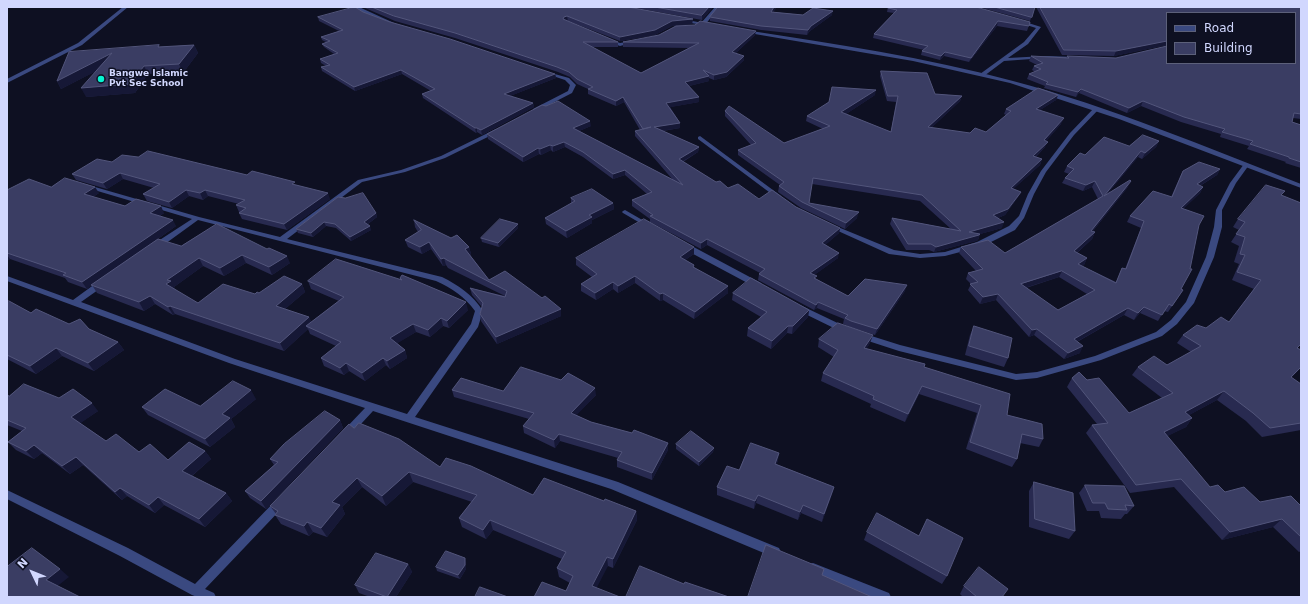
<!DOCTYPE html>
<style>
body{margin:0}
#map{position:relative;width:1308px;height:604px;overflow:hidden;background:#0e1022;font-family:"DejaVu Sans",sans-serif}
canvas{display:block}
.frame{position:absolute;inset:0;border:8px solid #d1d7fe;pointer-events:none}
.legend{position:absolute;left:1166px;top:12px;width:130px;height:52px;box-sizing:border-box;background:#0e1022;border:1px solid #5c607a;margin:0;padding:5px 7px;list-style:none;font-size:12px;color:#d1d7fe}
.legend li{display:flex;align-items:center;gap:8px;height:20px}
.legend b{width:20px;border:1px solid #5c607a}
.north{position:absolute;left:12px;top:552px;width:40px;height:40px;-webkit-text-stroke:3px #0e1022;paint-order:stroke;rotate:313deg;font-size:11px;font-weight:700;line-height:16px;text-align:center;color:#d1d7fe}
.north::after{content:'';display:block;margin:auto;width:14px;height:18px;background:#d1d7fe;clip-path:polygon(50% 0,100% 100%,50% 72%,0 100%)}
</style>
<div id="map">
<canvas width="1308" height="604"></canvas>
<div class="frame"></div>
<ul class="legend">
<li><b style="height:5px;background:#3a4980"></b>Road</li>
<li><b style="height:11px;background:#3a3d63"></b>Building</li>
</ul>
<div class="north">N</div>
</div>
<script>
const ctx = document.querySelector('canvas').getContext('2d');
ctx.lineJoin = 'round';
function fillPath(path, color) { ctx.fillStyle = color; ctx.fill(path, 'evenodd'); }
function trace(path, color, width, dash) { ctx.strokeStyle = color; ctx.lineWidth = width; ctx.lineCap = dash ? 'butt' : 'round'; ctx.setLineDash(dash || []); ctx.stroke(path); }
function drawText(font, color, halo, rows, align = 'center') {
  ctx.font = font + ' "DejaVu Sans",sans-serif'; ctx.lineWidth = 3; ctx.setLineDash([]); ctx.textBaseline = 'middle'; ctx.strokeStyle = halo; ctx.fillStyle = color; for (const [text, x, y, turn = 0] of rows) {
    ctx.save(); ctx.translate(x, y); ctx.rotate((+turn || 0) * Math.PI / 180); ctx.textAlign = isNaN(turn) ? turn : align; if (halo) ctx.strokeText(text, 0, 0); ctx.fillText(text, 0, 0); ctx.restore();
  }
}
const minor = new Path2D(`
 M123 7H128L82 45 7 83V79L78 43Z
 M354 7H359L394 23 390 24 365 14Z
 M715 7H719L705 25H701V23Z
 M1019 20 1041 27 1028 44 1008 58 1045 56 1076 57 1079 59 1076 61 1045 58 1004 61 984 76H980V74L1024 42 1036 28 1017 22V21Z
 M606 39H610L620 43 633 41 635 42 620 46 606 41Z
 M544 71 569 78 576 85 572 93 537 111H533V109L568 91 570 85 565 80 544 73Z
 M1094 108 1099 109 1074 135 1046 172 1034 194 1024 218 1015 230 983 246 945 256 920 258 889 254 827 226 831 224 833 225 894 250 920 254 945 252 977 242 1009 226 1019 216 1028 194 1041 171 1070 133Z
 M496 129 499 131 498 132 445 158 405 172 362 182 287 239 442 277C458 285 473 295 483 311L478 327 415 417 618 482 779 548 781 552 779 556 775 557 771 556 611 489 373 411 349 437 346 438 343 437 341 434 343 431 365 408 229 363 7 281V276L73 300 99 281H105L106 283 105 285 81 302 235 359 407 414 471 324 475 311C465 297 452 288 436 281L198 220 158 249H152L151 247 152 245 192 219 84 187 83 186 86 184 88 185 199 217 280 237 358 180 401 170 441 156Z
 M700 136 781 196V198H777L698 139V137Z
 M1246 163 1249 165 1236 183 1222 210V227L1214 257 1194 303 1177 324 1162 336 1101 360 1037 378 1016 380 899 351 859 338 858 336 859 334 862 333 900 345 1016 374 1037 372 1095 356 1156 332 1171 320 1186 302 1206 257 1214 227 1216 210 1230 183 1244 164Z
 M625 210 651 225 653 226 649 228 647 227 623 213 622 212 623 211Z
 M682 244H688L761 283 762 285 758 288 755 287 682 248 681 246Z
 M800 305 848 328 849 330 848 332H842L797 310 796 308 797 306Z
 M7 490 128 548 195 584 276 500 280 498 284 500 285 503 284 506 205 589 214 593 216 597H197L192 595 120 556 7 499Z
 M813 563 889 593 891 597H871L809 572 807 568 809 564Z`);
const tertiary = new Path2D(`
 M682 19 708 24 710 25 708 26 680 21V19Z
 M745 30C835 44 925 57 1013 81 1111 107 1206 147 1301 184V188L1119 119 1010 83 913 61 743 32V31Z`);
const wall = new Path2D(`
 M364 7H628L693 19 692 24 672 26 655 35 620 41 568 21H567L618 42V47H592L641 73 689 48 623 47V42L755 35 736 53 744 60 726 77 714 80 709 78V81L689 86 699 102 670 107 680 123V128L663 131 699 147 698 152 683 162 716 182 728 188 759 199 796 207 840 228 839 233 825 245 838 258 814 275 816 279 848 296 905 291 875 335 850 327 843 324 844 319 817 308 814 310 758 280 759 274 760 273 707 245 701 249 650 222V219L632 206V200L647 194 625 175 613 179 583 157 565 147 553 152 551 150 541 155 539 154 523 162 488 139 487 134 591 126 579 131 673 180 635 136V131L640 130 624 102 616 106 588 94V89L577 84 570 77 558 72 455 38 395 21 365 8Z
 M631 7H713L702 20Z
 M888 7 1030 22 1027 31 997 26 969 62 944 56 940 60 921 55 922 51 924 50 873 38 874 34 894 13 887 12Z
 M979 7H1035L1030 21Z
 M1036 7H1301V119L1293 118 1292 122 1301 125V168L1285 163 1286 162 1247 149 1249 146 1220 137 1221 134 1181 122 1141 106 1127 113 1079 93 1076 97 1044 88 1045 86 1027 79 1029 74 1035 72 1032 70 1034 66 1037 65 1029 61 1031 56 1066 58 1067 56 1116 58 1295 63 1167 13V45L1114 56 1062 55Z
 M776 8 773 12 803 15H832L810 31 807 35 761 30 710 21V17Z
 M363 12 390 22 555 74 556 78 510 96 533 103 534 107 482 135 477 132 476 133 423 98 422 94 431 91 402 74 355 91 322 71 321 67 326 66 321 63 320 59 334 54 324 47 322 44 326 42 322 40 321 37 339 31 319 21 318 17Z
 M194 45 198 53 183 73 148 74 135 93 86 97 96 71 61 89 57 81 160 47Z
 M881 71 935 94 962 96 960 101 931 128 970 133 986 132 1006 115 1004 114 1006 109 1058 95 1056 100 1040 110 1061 124 1046 141 1045 147 1036 157 1042 159 1040 165 1013 189 1021 192 1018 197 1005 215 998 218 1002 228 980 234 978 240 976 241 934 252 929 250H906L890 224 892 218 951 229 920 201 812 184 809 203 857 218 845 229 801 208 778 192 779 186 780 185 738 155V150L751 145 725 116V111L784 143 823 129 806 121 807 116 875 95 846 114 891 132 896 102 887 101 880 76Z
 M1159 141 1156 147 1142 159 1138 157 1108 193 1128 187 1093 231 1095 232 1092 239 1077 253 1087 258 1084 265 1082 266 1116 282 1122 268 1125 269 1141 228 1127 222 1130 216 1171 197 1180 177 1183 171 1220 169 1217 175 1200 186 1203 187 1200 193 1183 209 1199 225 1181 289 1183 290 1168 312 1164 311 1158 321 1140 313 1134 320 1124 315 1077 342 1080 353 1064 359 1034 335 1029 337 996 300 980 304 968 290 971 284 966 279 968 273 976 271 959 253 961 247 1005 253 1098 199 1092 187 1083 191 1062 183 1065 178 1069 174 1064 172 1067 166 1085 155 1129 146ZM1059 277 1087 294 1058 310 1026 288Z
 M112 162 247 175 296 185 330 199 287 230 242 219 239 213 240 212H239L236 205 239 204 208 196 203 200 189 196 172 208 147 201 143 194 154 188 123 179 107 189 76 180 72 174Z
 M51 187 99 193 93 197 125 206 164 213 160 216 176 226 144 249 181 246 217 224 290 263 272 275 246 263 224 276 203 266 174 287 175 290 198 303 255 294 302 284 305 292 285 309 309 317 311 322 339 301 311 289 308 281 400 279V278L468 310 449 328 443 326 430 337 416 332 397 343 405 350 407 358 390 369 386 365 365 381 349 371 344 375 324 366 321 358 336 346 310 334 308 329 284 351 175 314 173 315 155 304 144 311 97 293 92 285 87 289 68 282 65 278 10 259 7 261V190Z
 M1282 196 1298 348 1291 378 1301 384V430L1262 437 1246 421 1217 400 1189 415 1192 418 1186 427 1167 436 1210 487 1225 492 1260 502 1301 506V551L1299 552 1273 527 1222 540 1174 487 1130 493 1086 433 1092 425 1097 424 1067 387 1072 378 1087 380 1129 413 1162 398 1132 375 1138 367 1167 365 1191 352 1177 343 1183 335 1206 328 1229 322 1254 289 1232 280 1239 264 1234 262 1239 246 1231 242 1239 230 1233 227 1238 219Z
 M338 197 376 213 377 217 368 224 371 230 351 241 336 228 326 226 313 237 298 233 296 229Z
 M571 198 613 203 614 209 592 220V223L567 238 546 224 545 218 571 204Z
 M414 220 469 247 471 254 470 255 489 280 561 316 497 344 481 321 480 314 482 307 472 295 470 288 505 296 448 268 446 265 443 266 431 249 422 254 408 247 405 240 418 232 415 227Z
 M518 228 499 247 482 242 481 238Z
 M694 247V254L685 260 694 265V267L728 293 694 319 663 300 660 301 635 283 618 293 613 289 596 300 581 291V284L592 277 576 265V258Z
 M733 293 809 310 808 317 792 334 787 333 771 349 747 336 748 328 761 317 732 300Z
 M7 302 31 313 69 324 89 329 118 342 124 350 94 371 62 356 36 374 7 359Z
 M974 326 1008 358 1004 367 965 355 970 335Z
 M819 339 870 343 866 349 924 367 1007 415 1043 439 1039 447 1020 443 1017 459 1012 467 966 449 977 413 919 394 905 422 870 407 871 404 821 381 823 373 834 357 818 347Z
 M452 390 503 391 596 395 576 415 591 422 668 443V450L652 480 617 467V460L618 458 560 441 555 448 524 433 523 426 529 419 454 397Z
 M7 395 9 396 59 398 98 411 80 423 106 441 139 452 168 460 205 451 211 459 192 476 226 493 232 501 205 527 164 505 155 513 127 496 122 500 83 465 70 474 42 453 34 459 16 450 8 442 22 431 7 425Z
 M256 399 231 419 235 427 210 447 148 415 142 407 200 406Z
 M340 420 343 428 266 509 250 498 245 491 274 465 270 459Z
 M354 428 440 467 533 495 604 501 636 511 637 520 613 568 608 566 566 591 570 583 559 577 557 568 562 559 493 530 486 539 462 527 459 518 472 502 413 482 386 506 362 487 342 507 345 514 327 537 313 532 309 536 281 524 275 515 276 514 270 506Z
 M676 444 714 448 713 452 699 466 676 449Z
 M778 461 776 464 834 487 822 522 801 513 798 520 756 503 754 509 717 495V487L739 470Z
 M1034 482 1075 531 1069 539 1029 527V491Z
 M1085 485 1134 506 1127 514H1125L1121 519 1101 518 1099 511H1087L1079 493Z
 M867 532 947 576 942 584 864 540Z
 M466 562V569L460 579 437 571 436 567Z
 M408 564 412 572 396 597H370L359 593 355 585Z
 M964 586 1002 597H963L960 594Z`);
const shadedWall = new Path2D(`
 M709 7H713L702 20V15Z
 M774 7H776V8L771 16V12Z
 M833 11 832 15 810 31 807 35 808 30 811 26Z
 M567 16 568 21 564 22 563 19 564 17Z
 M693 19 692 24 672 26 655 35 620 41V37L672 21Z
 M998 21 997 26 969 62 971 58Z
 M756 31 755 35 732 57V52Z
 M1167 41V45L1114 56 1116 51Z
 M194 45 198 53 183 73 179 64Z
 M945 52 944 56 940 60 941 56Z
 M112 53 116 61 61 89 57 81Z
 M744 56V60L726 77 714 80V75Z
 M144 66 148 74 135 93 86 97 81 88Z
 M401 70 402 74 355 91 354 87Z
 M555 74 556 78 505 98 504 94Z
 M709 76V81L685 87V82Z
 M1081 89 1079 93 1076 97 1078 92Z
 M876 90 875 95 840 118 841 112Z
 M1058 95 1056 100 1034 114 1036 109Z
 M962 96 960 101 926 133 928 127Z
 M623 97 624 102 616 106V101Z
 M699 97V102L666 108V103Z
 M1143 101 1141 106 1127 113 1129 108Z
 M533 103 534 107 482 135 481 130Z
 M1064 118 1061 124 1042 146 1044 140Z
 M590 121 591 126 574 133 573 128Z
 M680 123V128L654 132V127Z
 M475 128H477V132L476 133Z
 M1159 141 1156 147 1142 159 1145 153Z
 M564 142 565 147 553 152V146Z
 M1048 142 1045 147 1031 161 1033 156Z
 M550 145 551 150 541 155 540 149Z
 M699 147 698 152 678 164 679 159Z
 M538 148 539 154 523 162V157Z
 M1141 151 1138 157 1101 202 1104 196Z
 M1042 159 1040 165 1008 194 1011 188Z
 M1220 169 1217 175 1193 190 1197 184Z
 M625 170V175L613 179V174Z
 M120 173 123 179 107 189 103 183Z
 M1095 181 1092 187 1083 191 1086 185Z
 M1131 181 1128 187 1088 237 1091 231Z
 M95 187 99 193 88 200 84 194Z
 M1203 187 1200 193 1178 214 1181 208Z
 M186 190 189 196 172 208 169 202Z
 M205 190 208 196 203 200 200 193Z
 M1021 192 1018 197 1005 215 991 221 993 215Z
 M328 193 330 199 287 230 284 224Z
 M613 203 614 209 592 220V223L567 238 566 231 589 215Z
 M161 206 164 213 154 220 150 213Z
 M859 212 857 218 845 229 846 223Z
 M376 213 377 217 365 226 364 222Z
 M173 220 176 226 87 289 82 282Z
 M324 222 326 226 313 237 311 233Z
 M1004 222 1002 228 980 234 978 240 976 241 934 252 936 247 969 232Z
 M518 224V228L499 247 498 243Z
 M370 226 371 230 351 241 350 237Z
 M840 228 839 233 821 249 822 243Z
 M1095 232 1092 239 1071 258 1074 251Z
 M707 239V245L701 249V243Z
 M429 242 431 249 422 254 420 247Z
 M469 247 471 254 467 256 465 249Z
 M694 247V254L679 264 680 257Z
 M839 253 838 258 809 279 810 273Z
 M7 255 10 259 7 261Z
 M242 255 246 263 224 276 220 268Z
 M287 256 290 263 272 275 269 267Z
 M199 258 203 266 174 287 175 289 166 284 167 280Z
 M444 258 446 265 443 266 441 259Z
 M1087 258 1084 265 1075 270 1078 264Z
 M1062 271 1059 277 1018 290 1021 284Z
 M635 276V283L618 293V286Z
 M613 282V289L596 300 595 293Z
 M302 284 305 292 279 314 276 306Z
 M907 285 905 291 875 335 877 329Z
 M728 286V293L694 319 695 312Z
 M663 293V300L660 301V294Z
 M998 294 996 300 980 304 983 297Z
 M150 296 155 304 144 311 139 302Z
 M466 302 468 310 449 328 447 321Z
 M818 302 817 308 814 310 816 305Z
 M170 306 175 314 173 315 168 307Z
 M1144 307 1140 313 1134 320 1138 313Z
 M1128 308 1124 315 1071 345 1074 339Z
 M561 309V316L497 344 496 337Z
 M809 310 808 317 792 334 793 326Z
 M309 317 313 325 306 326 308 329 284 351 280 343Z
 M441 318 443 326 430 337 428 330Z
 M413 324 416 332 393 346 390 338Z
 M788 326 787 333 771 349 772 341Z
 M1037 329 1034 335 1029 337 1032 330Z
 M873 335 870 343 862 356 864 348Z
 M118 342 124 350 94 371 88 363Z
 M1083 346 1080 353 1064 359 1068 353Z
 M56 348 62 356 36 374 30 366Z
 M405 350 407 358 390 369 387 361Z
 M383 358 386 365 365 381 362 373Z
 M346 363 349 371 344 375 340 368Z
 M1301 367V368L1283 386 1291 377Z
 M922 386 919 394 905 422 908 414Z
 M595 388 596 395 572 420 571 413Z
 M251 390 256 399 231 419 235 427 210 447 205 439 222 414Z
 M1224 391 1217 400 1178 421 1185 412Z
 M92 403 98 411 78 425 71 417Z
 M1192 418 1186 427 1158 441 1164 432Z
 M340 420 343 428 266 509 261 501Z
 M559 434 560 441 555 448 554 440Z
 M668 443V450L652 480V473Z
 M34 445 42 453 34 459 26 451Z
 M714 448 713 452 699 466V462Z
 M205 451 211 459 188 479 182 471Z
 M779 453 778 461 774 471 775 464Z
 M76 457 83 465 70 474 62 466Z
 M409 472 413 482 386 506 382 496Z
 M357 478 362 487 342 507 345 514 327 537 321 528 332 502Z
 M834 487 832 495 822 522 824 514Z
 M120 488 127 496 122 500 115 492Z
 M226 493 232 501 205 527 199 519Z
 M758 495 756 503 754 509 755 501Z
 M158 497 164 505 155 513 149 505Z
 M803 505 801 513 798 520 800 512Z
 M636 511 637 520 613 568V559Z
 M1282 519 1273 527 1222 540 1230 532Z
 M490 520 493 530 486 539 483 530Z
 M307 522 313 532 309 536 304 526Z
 M607 557 608 566 593 595 592 586Z
 M465 558 466 562V569L460 579 458 575Z
 M408 564 412 572 396 597H387Z
 M60 569 69 577 55 588 46 580Z`);
const building = new Path2D(`
 M355 7 363 12 390 22 450 39 555 74 504 94 533 103 481 130 477 128H475L422 94 435 89 401 70 354 87 321 67 330 65 320 59 338 53 322 44 330 41 321 37 343 30 318 17Z
 M372 7H628L693 19 672 21 655 30 620 37 567 16 564 17 563 19 618 42H583L641 73 699 43 623 42 659 35 676 26 695 25 700 21 756 31 732 52 744 56 727 72 714 75 703 70 709 76 685 82 699 97 666 103 680 123 654 127 699 147 679 159 716 182 720 181 728 188 738 184 759 199 772 190 796 207 840 228 822 243 839 253 810 273 817 276 814 278 848 296 865 279 907 285 877 329 851 321 845 318 848 315 818 302 816 305 759 274 765 269 707 239 701 243 650 216 653 215 632 200 652 192 625 170 613 174 583 152 564 142 553 146 550 145 540 149 538 148 523 157 487 134 542 105 546 106 558 101 590 121 573 128 683 185 635 131 651 127 643 129 623 97 616 101 588 89 593 87 577 79 569 72 557 67 455 33 394 16Z
 M655 7H709L702 15Z
 M718 7H774L771 12 803 15 813 8 833 11 811 26 808 30 761 26 710 17Z
 M888 7H976L1030 22 1029 26 998 21 971 58 945 52 941 56 922 51 928 46 874 34 897 10 888 8Z
 M995 7H1035L1032 17Z
 M1040 7H1301V114L1294 113 1292 122 1301 125V162L1289 158V157L1250 144 1253 141 1222 132 1225 129 1184 117 1143 101 1129 108 1081 89 1078 92 1046 84 1048 82 1029 74 1041 69 1034 66 1043 63 1031 56 1069 58 1067 56 1116 58 1167 46V63H1295V13H1167V41L1116 51 1064 50Z
 M159 45 158 47 194 45 179 64 144 66 130 84 81 88 112 53 57 81 69 52Z
 M881 71 927 73 935 94 962 96 928 127 970 133 975 128 986 132 1011 111 1006 109 1038 88 1058 95 1036 109 1064 118 1044 140 1048 142 1033 156 1042 159 1011 188 1021 192 1008 209 993 215 1004 222 969 232 980 234 979 235 936 247 931 244H908L892 218 961 231 922 195 813 178 809 203 859 212 846 223 802 202 779 186 784 182 738 150 756 143 725 111 729 106 784 143 830 126 807 116 829 102 832 87 876 90 841 112 891 132 898 96H888Z
 M1143 135 1159 141 1145 153 1141 151 1104 196 1130 180 1131 181 1091 231 1095 232 1074 251 1087 258 1078 264 1116 283 1122 268 1126 269 1144 221 1130 216 1153 191 1172 197 1183 171 1199 162 1220 169 1197 184 1203 187 1181 208 1204 216 1199 225 1190 269H1192L1181 289 1183 290 1172 306 1169 304 1162 315 1144 307 1138 313 1128 308 1074 339 1083 346 1068 353 1037 329 1032 330 998 294 983 297 970 284 978 282 968 273 983 269 961 247 988 240 1005 253 1103 196 1095 181 1086 185 1065 178 1074 169 1067 166 1080 153 1085 155 1104 137 1129 146ZM1062 271 1095 290 1058 310 1021 284Z
 M148 151 247 175 252 171 295 182 292 184 328 193 284 224 239 213 246 208 236 205 245 200 205 190 200 193 186 190 169 202 143 194 160 184 120 173 103 183 72 174 97 159 112 162 122 155 138 157Z
 M65 178 95 187 84 194 125 206 136 199 161 206 150 213 173 220 82 282 63 275 66 273 7 253V190L29 179 51 187Z
 M1266 185 1285 191 1281 195 1301 203V344L1297 348 1301 350V367L1291 377 1301 384V423L1270 428 1253 413 1224 391 1185 412 1192 418 1164 432 1210 487 1218 485 1225 492 1244 487 1260 502 1291 496 1301 506V537L1282 519 1230 532 1181 479 1136 485 1092 425 1108 423 1072 378 1079 372 1087 380 1099 378 1129 413 1173 393 1138 367 1154 356 1167 365 1201 346 1183 335 1197 325 1206 328 1221 317 1229 322 1261 280 1237 272 1245 255 1240 254 1245 237 1236 234 1245 222 1238 219Z
 M592 189 613 203 589 215 592 217 566 231 545 218 575 201 571 198Z
 M363 193 376 213 364 222 370 226 350 237 335 224 324 222 311 233 296 229 338 197 345 198Z
 M500 219 518 224 498 243 481 238Z
 M644 219 694 247 680 257 694 265 693 267 728 286 695 312 663 293 660 294 635 276 618 286 613 282 595 293 581 284 597 274 576 258Z
 M414 220 451 238 457 235 469 247 465 249 489 280 505 271 542 298 545 296 561 309 496 337 480 314 483 303 470 288 505 297 507 291 447 260 444 258 441 259 429 242 420 247 405 240 421 230Z
 M217 224 267 249 269 248 287 256 269 267 242 255 220 268 199 258 167 280 171 281 166 284 198 303 223 284 255 294 257 292 259 293 284 276 302 284 276 306 309 317 280 343 170 306 168 307 150 296 139 302 91 285 158 239 181 246Z
 M336 259 402 280 400 278 402 275 466 302 447 321 441 318 428 330 413 324 390 338 405 350 387 361 383 358 362 373 346 363 340 368 321 358 341 342 306 326 344 297 308 281Z
 M751 278 809 310 793 326H788L772 341 748 328 767 312 733 293Z
 M9 301 31 313 36 309 69 324 80 319 89 329 118 342 88 363 56 348 30 366 7 355V339H8L7 338V302Z
 M838 323 873 335 864 348 925 364 924 367 1010 394 1007 415 1042 424 1043 439 1022 434 1017 459 970 442 981 405 922 386 908 414 873 399 874 396 823 373 838 350 819 339Z
 M974 326 1012 338 1008 358 969 346Z
 M521 367 561 380 568 373 595 388 571 413 591 422 632 433 634 430 668 443 652 473 617 460 622 452 559 434 554 440 523 426 534 413 452 390 461 378 503 391Z
 M233 381 251 390 222 414 230 418 205 439 142 407 165 389 200 406Z
 M24 384 59 398 73 389 92 403 71 417 106 441 116 434 139 452 150 444 168 460 189 442 205 451 182 471 226 493 199 519 158 497 149 505 120 488 115 492 76 457 62 466 34 445 26 451 8 442 26 428 7 420V395L9 396Z
 M325 411 340 420 261 501 245 491 278 462 270 459 284 444Z
 M359 423 399 439 440 467 446 458 471 466 533 495 544 478 604 501 605 499 636 511 613 559 607 557 592 586 620 597H534L542 582 566 591 573 576 557 568 566 552 490 520 483 530 459 518 477 495 409 472 382 496 357 478 332 502 340 505 321 528 307 522 304 526 275 515 278 511 270 506 349 424 354 428Z
 M691 431 714 448 699 462 676 444Z
 M751 443 779 453 775 464 834 487 824 514 803 505 800 512 758 495 755 501 717 487 727 466 739 470Z
 M1034 482 1073 493 1075 531 1035 519Z
 M1085 485 1124 486 1134 506 1125 505 1127 510 1108 509 1105 503H1093Z
 M877 513 919 536 927 519 963 538 947 576 867 532Z
 M766 545 824 569 822 575 872 597H748Z
 M32 548 60 569 46 580 80 597H7V567Z
 M446 551 465 558V565L458 575 436 567Z
 M376 553 408 564 387 597 355 585Z
 M640 566 684 584 685 582 729 597H626Z
 M979 567 1008 589 1002 597H977L964 586Z
 M480 587 508 597H475Z`);
const markers = [
 [101,79,4,"#06f5d1"]
];
const farPoinames = [
 ["Bangwe Islamic",109,74],
 ["Pvt Sec School",109,84]
];
fillPath(minor, '#3a4980');
fillPath(tertiary, '#3a4980');
fillPath(wall, '#282a50');
fillPath(shadedWall, '#161836');
fillPath(building, '#3a3d63');
trace(building, '#52557b', 1);
for (const [x, y, r, color] of markers) { const dot = new Path2D(); dot.arc(x, y, r, 0, 2 * Math.PI); ctx.fillStyle = color; ctx.fill(dot); trace(dot, '#0e1022', 1.5); }
drawText('bold 9px', '#d1d7fe', '#0e1022', farPoinames, 'left');
</script>
